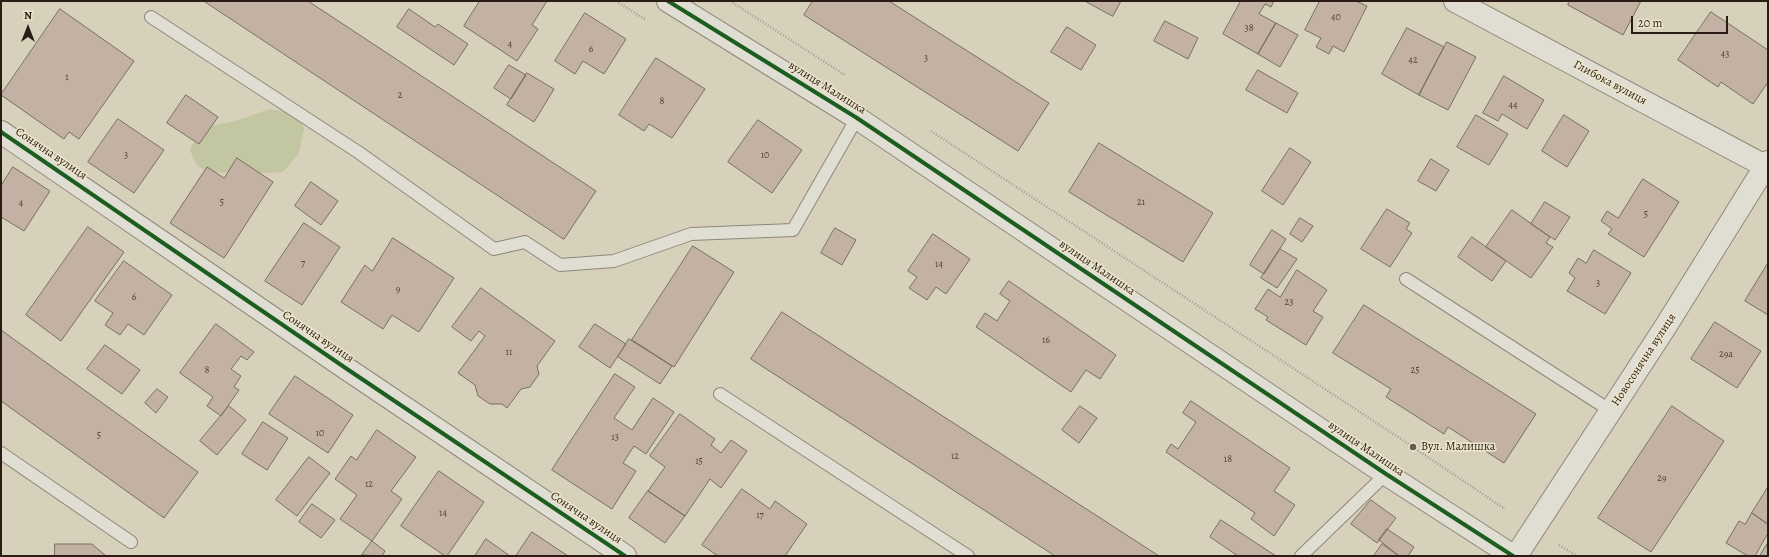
<!DOCTYPE html>
<meta charset="utf-8">
<style>
body{margin:0}
#map{position:relative;width:1769px;height:557px;overflow:hidden;background:#d7d1bb;font-family:Alegreya,serif}
canvas{display:block}
.frame{position:absolute;inset:0;border:2px solid #2b1c16;pointer-events:none}
.north{position:absolute;left:8px;top:8px;width:40px;height:40px;-webkit-text-stroke:3px #ece5cc;paint-order:stroke;rotate:0deg;font-size:11px;font-weight:700;line-height:16px;text-align:center;color:#2b1c16}
.north::after{content:'';display:block;margin:auto;width:14px;height:18px;background:#2b1c16;clip-path:polygon(50% 0,100% 100%,50% 72%,0 100%)}
.scale{position:absolute;left:1631px;top:16px;width:97px;height:18px;box-sizing:border-box;border:2px solid #2b1c16;border-top:0;padding-left:5px;font-size:12px;line-height:14px;white-space:nowrap;color:#2b1c16;-webkit-text-stroke:3px #ece5cc;paint-order:stroke}
</style>
<div id="map">
<canvas width="1769" height="557"></canvas>
<div class="frame"></div>
<div class="north">N</div>
<div class="scale">20 m</div>
</div>
<script>
const ctx = document.querySelector('canvas').getContext('2d');
ctx.lineJoin = 'round';
function fillPath(path, color) { ctx.fillStyle = color; ctx.fill(path, 'evenodd'); }
function trace(path, color, width, dash) { ctx.strokeStyle = color; ctx.lineWidth = width; ctx.lineCap = dash ? 'butt' : 'round'; ctx.setLineDash(dash || []); ctx.stroke(path); }
function drawText(font, color, halo, rows, align = 'center') {
  ctx.font = font + ' Alegreya,serif'; ctx.lineWidth = 3; ctx.setLineDash([]); ctx.textBaseline = 'middle'; ctx.strokeStyle = halo; ctx.fillStyle = color; for (const [text, x, y, turn = 0] of rows) {
    ctx.save(); ctx.translate(x, y); ctx.rotate((+turn || 0) * Math.PI / 180); ctx.textAlign = isNaN(turn) ? turn : align; if (halo) ctx.strokeText(text, 0, 0); ctx.fillText(text, 0, 0); ctx.restore();
  }
}
const green = new Path2D(`
 M269 109 296 113 304 129 299 153 283 172C267 173 207 177 197 165 194 161 192 155 190 150L197 135 211 126 236 121Z`);
const building = new Path2D(`
 M204 1H308L596 191 564 239Z
 M480 1H547L532 25 538 29 517 61 464 26Z
 M813 1H889L1049 103 1018 151 804 15Z
 M1085 1H1121L1113 16Z
 M1241 1H1274L1271 7 1265 4 1259 14 1276 23 1258 54 1223 34Z
 M1320 1H1356L1367 6 1344 52 1333 46 1329 54 1316 47 1321 38 1305 30Z
 M1570 1H1641L1623 35 1568 5Z
 M60 9 134 61 79 139 69 132 64 139 1 95Z
 M409 9 435 27 438 24 468 44 454 65 397 27Z
 M1711 12 1768 50V82L1753 104 1721 82 1718 87 1678 60Z
 M585 13 626 39 604 74 583 61 575 74 555 61Z
 M1165 21 1198 38 1188 59 1154 41Z
 M1276 23 1298 35 1280 67 1258 54Z
 M1067 27 1096 45 1081 70 1051 52Z
 M1407 28 1444 47 1419 95 1382 74Z
 M1447 42 1476 57 1448 110 1419 95Z
 M656 58 705 89 672 138 649 124 644 131 619 115Z
 M509 65 526 75 511 99 494 88Z
 M1258 70 1298 93 1287 113 1246 90Z
 M527 73 554 89 534 122 507 105Z
 M1504 76 1544 100 1527 129 1502 114 1498 121 1483 113Z
 M186 95 218 117 199 144 167 123Z
 M1476 115 1508 134 1489 165 1457 147Z
 M1564 115 1589 131 1567 167 1542 151Z
 M118 119 164 150 134 193 88 162Z
 M758 120 802 150 772 193 728 162Z
 M1099 143 1213 213 1183 262 1069 192Z
 M1290 148 1311 162 1283 205 1262 191Z
 M237 158 273 182 224 258 170 223 207 167 224 178Z
 M1431 159 1449 170 1436 191 1418 181Z
 M13 167 50 191 24 231 1 217V186Z
 M1643 179 1679 202 1644 257 1608 234 1612 229 1601 221 1607 211 1618 218Z
 M311 182 338 201 321 225 295 206Z
 M1545 202 1570 217 1555 240 1531 224Z
 M1387 209 1410 223 1406 229 1412 233 1390 267 1361 249Z
 M1512 210 1550 237 1546 243 1553 247 1531 278 1486 247Z
 M1300 218 1313 226 1302 242 1290 234Z
 M304 223 340 247 302 305 265 281Z
 M88 227 124 252 61 341 26 315Z
 M835 228 856 240 842 265 821 253Z
 M1272 230 1286 239 1264 274 1250 265Z
 M933 234 970 259 946 294 936 287 927 300 909 288 917 277 908 271Z
 M1472 237 1506 261 1492 281 1458 257Z
 M393 238 454 278 419 332 392 315 383 329 341 302 365 265 372 271Z
 M693 246 734 272 674 367 632 340Z
 M1280 249 1297 259 1277 288 1261 278Z
 M1594 250 1631 273 1605 314 1567 291 1575 278 1569 273 1578 258 1586 263Z
 M124 261 172 295 144 335 128 324 120 335 105 325 113 313 95 301Z
 M1768 263V315L1745 301Z
 M1297 270 1327 290 1313 311 1323 317 1306 345 1266 320 1268 317 1255 309 1268 289 1280 297Z
 M1009 281 1116 355 1100 379 1086 370 1071 392 976 327 985 313 997 321 1010 301 1000 294Z
 M481 288 555 341 537 366 539 374 530 387 521 389 507 408 502 404H490L478 396 475 385 458 373 485 336 479 331 471 341 452 327Z
 M1364 305 1536 414 1504 463 1448 427 1444 434 1386 397 1391 389 1333 353Z
 M782 312 1159 556H1055L751 359Z
 M1715 322 1761 351 1737 388 1691 359Z
 M216 324 254 352 247 360 241 356 231 369 241 376 234 387 239 390 221 416 207 406 213 397 180 373Z
 M595 324 626 344 610 368 579 347Z
 M1 330 198 472 164 518 1 401Z
 M629 339 672 366 660 384 618 357Z
 M105 345 140 370 122 394 87 369Z
 M615 374 635 387 614 418 632 430 653 398 674 412 646 454 634 446 623 463 636 471 612 509 552 470Z
 M295 376 353 415 328 453 269 414Z
 M157 389 168 397 156 413 145 403Z
 M1191 401 1290 468 1274 491 1295 505 1274 536 1251 519 1255 513 1166 452 1171 444 1178 449 1196 422 1183 413Z
 M229 406 246 420 217 455 200 441Z
 M1080 406 1097 418 1079 443 1062 430Z
 M1672 406 1724 441 1651 552 1598 518Z
 M680 414 715 439 711 445 721 453 731 440 747 451 721 488 710 479 685 516 648 491 665 467 650 456Z
 M263 422 288 438 267 470 242 454Z
 M377 430 416 457 391 491 402 499 372 541 340 519 357 495 335 479 351 456 356 460Z
 M309 457 330 473 297 516 276 500Z
 M439 471 484 502 447 556H445L401 526Z
 M1768 487V523L1767 524 1752 513Z
 M742 489 770 509 775 501 807 524 785 556H718L702 545Z
 M648 491 685 516 665 543 629 518Z
 M1371 500 1396 518 1377 543 1351 524Z
 M312 504 335 520 321 538 299 522Z
 M1752 513 1768 524V533L1755 556H1748L1726 543 1739 521 1745 524Z
 M1221 520 1276 556H1238L1210 537Z
 M1387 529 1414 547 1408 556H1399L1379 540Z
 M532 532 568 556H516Z
 M486 539 510 556H475Z
 M372 541 385 551 382 556 362 555Z
 M55 544H92L106 556H55Z
 M1382 544 1399 556H1374Z
 M1767 544 1768 556H1760Z`);
const path = new Path2D(`
 M616 1 646 20
 M730 1 845 75
 M931 131 1398 437 1505 509
 M1559 545 1577 556`);
const lane = new Path2D(`
 M151 17 358 152 494 249 525 242 560 265 614 261 691 234 793 230 857 118
 M1406 279 1611 411
 M720 394 968 556
 M1 453 131 542
 M1301 556 1386 474`);
const street = new Path2D(`
 M668 1 857 118 1386 474 1513 556
 M1455 1 1765 166
 M1 132 347 369 625 556
 M1516 556 1664 329 1768 162`);
const cycleway = new Path2D(`
 M668 1 857 118 1386 474 1513 556
 M1 132 347 369 625 556`);
const markers = [
 [1413,447,4,"#675b50"]
];
const numberNames = [
 ["40",1336,18],
 ["38",1249,29],
 ["4",510,45],
 ["6",591,50],
 ["43",1725,55],
 ["3",926,59],
 ["42",1413,61],
 ["1",67,78],
 ["2",400,96],
 ["8",662,102],
 ["44",1513,106],
 ["3",126,156],
 ["10",765,156],
 ["5",222,203],
 ["21",1141,203],
 ["4",21,204],
 ["5",1646,215],
 ["7",303,264],
 ["14",939,265],
 ["3",1598,284],
 ["9",398,290],
 ["6",134,298],
 ["23",1289,303],
 ["16",1046,341],
 ["11",509,353],
 ["29а",1726,355],
 ["8",207,371],
 ["25",1415,371],
 ["10",320,434],
 ["5",99,436],
 ["13",615,438],
 ["12",955,457],
 ["18",1228,460],
 ["15",699,462],
 ["29",1662,479],
 ["12",369,485],
 ["14",443,514],
 ["17",760,516]
];
const streetNames = [
 ["Глибока вулиця",1610,83,28],
 ["вулиця Малишка",827,88,32],
 ["Сонячна вулиця",51,154,34],
 ["вулиця Малишка",1097,268,34],
 ["Сонячна вулиця",318,337,34],
 ["Новосонячна вулиця",1644,360,-57],
 ["вулиця Малишка",1366,449,34],
 ["Сонячна вулиця",586,518,34]
];
const poiNames = [
 ["Вул. Малишка",1421,447]
];
fillPath(green, '#c3c7a1');
fillPath(building, '#c3b2a4');
trace(building, '#756f64', 1);
trace(lane, '#8d877a', 14);
trace(street, '#8d877a', 24);
trace(path, '#a09b93', 2.5, [1, 2]);
trace(lane, '#e0ddd2', 12);
trace(street, '#e0ddd2', 22);
trace(cycleway, '#1b5e20', 4);
for (const [x, y, r, color] of markers) { const dot = new Path2D(); dot.arc(x, y, r, 0, 2 * Math.PI); ctx.fillStyle = color; ctx.fill(dot); trace(dot, '#ece5cc', 1.5); }
drawText('10px', '#51423a', null, numberNames);
drawText('12px', '#2b1c16', '#ece5cc', streetNames);
drawText('12px', '#2b1c16', '#ece5cc', poiNames, 'left');
</script>
